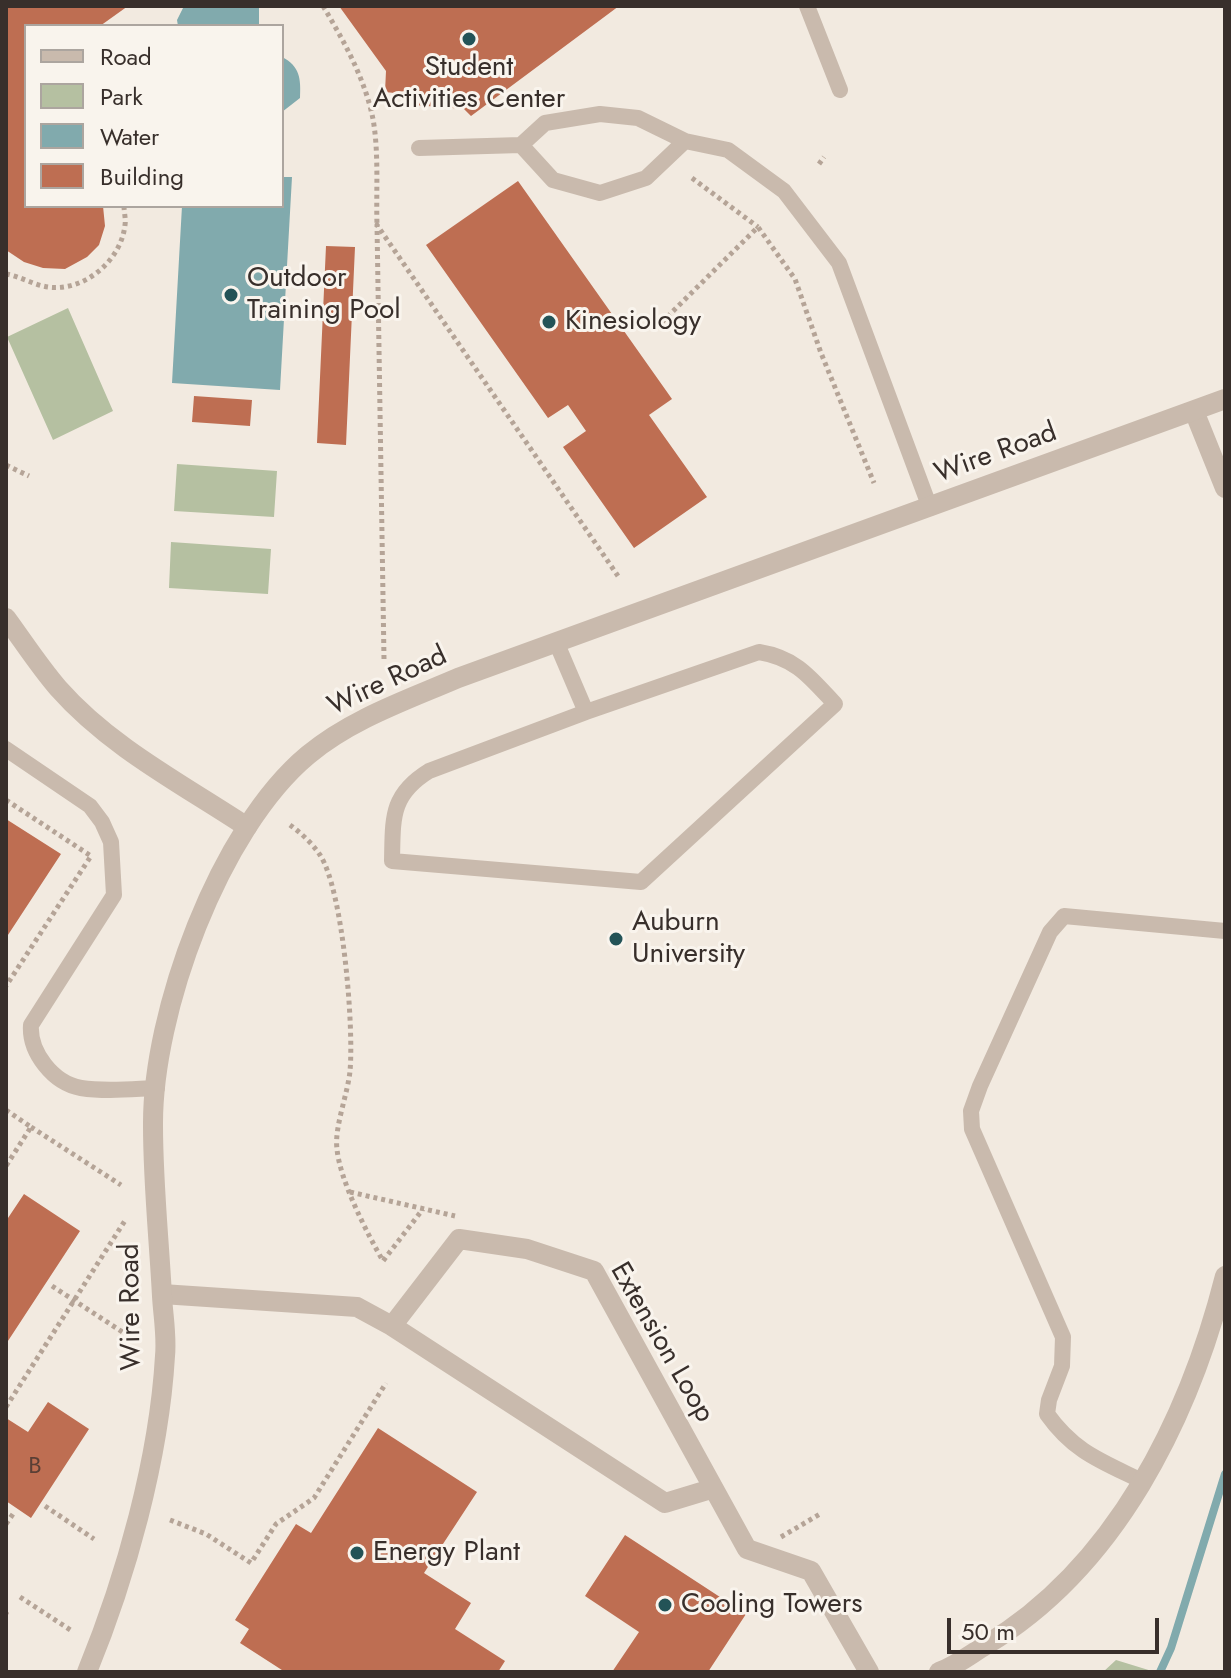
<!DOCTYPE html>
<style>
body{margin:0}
#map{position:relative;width:1231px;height:1678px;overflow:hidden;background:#f2eae0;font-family:Jost,sans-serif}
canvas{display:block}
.frame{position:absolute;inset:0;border:8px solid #382f2b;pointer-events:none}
.legend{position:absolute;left:24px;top:24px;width:260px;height:184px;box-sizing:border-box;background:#f9f4ed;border:2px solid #aca59f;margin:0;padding:10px 14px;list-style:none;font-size:24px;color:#382f2b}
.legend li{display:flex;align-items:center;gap:16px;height:40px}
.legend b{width:40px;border:2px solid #aca59f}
.scale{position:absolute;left:947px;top:1618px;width:212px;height:36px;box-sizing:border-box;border:4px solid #382f2b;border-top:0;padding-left:10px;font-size:24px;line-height:28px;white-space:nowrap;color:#382f2b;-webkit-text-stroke:6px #f9f4ed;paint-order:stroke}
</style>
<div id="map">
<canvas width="1231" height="1678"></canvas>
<div class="frame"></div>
<ul class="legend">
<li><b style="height:10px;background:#c9baad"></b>Road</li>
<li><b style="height:22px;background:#b5c0a1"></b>Park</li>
<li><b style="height:22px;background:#81aaad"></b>Water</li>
<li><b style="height:22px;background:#be6e52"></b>Building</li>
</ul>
<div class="scale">50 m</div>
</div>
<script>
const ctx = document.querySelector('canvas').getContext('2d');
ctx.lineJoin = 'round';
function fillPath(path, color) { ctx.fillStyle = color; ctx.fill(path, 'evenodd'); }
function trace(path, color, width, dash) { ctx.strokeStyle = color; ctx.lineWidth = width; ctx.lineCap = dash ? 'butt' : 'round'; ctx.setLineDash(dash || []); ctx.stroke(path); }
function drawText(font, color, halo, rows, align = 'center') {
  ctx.font = font + ' Jost,sans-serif'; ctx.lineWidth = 6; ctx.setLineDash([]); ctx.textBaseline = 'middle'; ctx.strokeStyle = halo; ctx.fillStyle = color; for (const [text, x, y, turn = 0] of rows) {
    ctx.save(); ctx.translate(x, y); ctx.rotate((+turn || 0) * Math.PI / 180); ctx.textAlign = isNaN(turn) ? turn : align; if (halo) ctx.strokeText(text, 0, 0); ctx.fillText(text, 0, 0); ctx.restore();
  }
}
const green = new Path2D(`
 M68 308 113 411 53 440 7 337Z
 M177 464 277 471 274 517 174 511Z
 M171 542 271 549 268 594 169 588Z
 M1116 1660 1155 1672H1103Z`);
const water = new Path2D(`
 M184 6H259V26H178L177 20Z
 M282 57C300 66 301 79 300 98L282 112Z
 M282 177H292L280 390 172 383 182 206H282Z`);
const stream = new Path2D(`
 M1160 1672 1171 1648 1225 1474`);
const building = new Path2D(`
 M6 6H128L100 26H26V206H103L105 226 99 245 87 257 65 269 43 268 24 262 6 250Z
 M339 6H619L471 116 464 109 414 105V95L385 92 386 71Z
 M518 181 672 399 649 415 707 497 634 548 563 447 586 431 568 405 548 418 426 245Z
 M326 246 355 247 346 445 317 443Z
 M194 396 252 400 250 426 192 422Z
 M6 819 61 854 6 938Z
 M24 1194 80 1231 6 1344V1221Z
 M48 1402 89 1429 31 1518 6 1501V1418L28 1432Z
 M378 1428 477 1492 424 1573 471 1603 455 1629 505 1661 498 1672H285L240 1643 249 1629 235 1620 296 1524 311 1533Z
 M625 1535 746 1614 708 1672H612L639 1632 585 1596Z`);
const path = new Path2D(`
 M323 6C344 41 365 79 373 119 379 153 376 191 377 225
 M819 164 824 157
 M692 178 758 227
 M6 274C19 276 34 285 48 287 84 292 121 261 125 225 126 219 124 212 124 206
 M656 328 758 227 795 279 821 353 874 483
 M6 465 29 476
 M384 659 377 225 618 576
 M6 800 91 856 6 986
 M290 825C301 833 312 843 320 855 343 890 354 1027 350 1071 348 1093 334 1128 337 1149 340 1181 367 1233 383 1261L423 1209
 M6 1110 31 1127 6 1166
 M31 1127 121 1185
 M350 1192 455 1216
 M52 1286 124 1333
 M6 1407 126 1219
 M45 1506 94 1539
 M170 1520 206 1534 251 1563 276 1524 314 1498 386 1383
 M6 1524 13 1514
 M781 1537 820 1514
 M20 1597 72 1631
 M6 1614 8 1615`);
const service = new Path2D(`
 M807 6 840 90
 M685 141 638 118 600 114 545 123 521 145 553 180 600 193 646 178 685 141 728 150 784 191 839 263 930 508
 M419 148 521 145
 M557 644 586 712 429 771C390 795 393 819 392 861L641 882 835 704C810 677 796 658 759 652L586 712
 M6 749 90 806 102 822 111 842 114 895 31 1025C29 1052 53 1083 81 1088 106 1092 132 1089 157 1088
 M1142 1481C1101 1461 1074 1452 1047 1414L1049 1400 1062 1366 1063 1337 972 1129 971 1111 980 1086 1050 932 1064 916 1225 931`);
const minor = new Path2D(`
 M1194 411 1225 488
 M6 618C23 641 39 666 58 688 110 747 182 784 247 827
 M162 1294 357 1307 392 1326 665 1503 711 1489
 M392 1326 459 1239 527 1249 594 1271 747 1549 811 1571 869 1672
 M939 1672C956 1666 971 1654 986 1645 1116 1567 1189 1418 1225 1276`);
const tertiary = new Path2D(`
 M87 1672C126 1577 159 1459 165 1356 167 1336 163 1315 162 1296 159 1239 153 1183 153 1126 152 1013 219 829 308 755 351 719 407 700 458 678L1225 399`);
const markers = [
 [469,39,8,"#235357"],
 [231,295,8,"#235357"],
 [549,322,8,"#235357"],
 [616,939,8,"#235357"],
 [357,1553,8,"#235357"],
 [665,1605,8,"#235357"]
];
const numberNames = [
 ["B",35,1467]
];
const poiNames = [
 ["Student",469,68,"center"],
 ["Activities Center",469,100,"center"],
 ["Outdoor",247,279],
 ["Training Pool",247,311],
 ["Kinesiology",565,322],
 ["Auburn",632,923],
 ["University",632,955],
 ["Energy Plant",373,1553],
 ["Cooling Towers",681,1605]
];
const streetNames = [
 ["Wire Road",996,454,-20],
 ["Wire Road",388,682,-25],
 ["Wire Road",132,1307,-91],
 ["Extension Loop",661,1343,60]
];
fillPath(green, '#b5c0a1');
fillPath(water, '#81aaad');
trace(stream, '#81aaad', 8);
fillPath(building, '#be6e52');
trace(path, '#b5a497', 5, [4, 4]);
trace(service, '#c9baad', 16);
trace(minor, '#c9baad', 20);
trace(tertiary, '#c9baad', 20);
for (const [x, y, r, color] of markers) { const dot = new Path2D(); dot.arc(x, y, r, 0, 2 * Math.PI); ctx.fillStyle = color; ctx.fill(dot); trace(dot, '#f9f4ed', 3); }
drawText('24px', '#5a3f35', null, numberNames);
drawText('28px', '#382f2b', '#f9f4ed', poiNames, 'left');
drawText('28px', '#382f2b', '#f9f4ed', streetNames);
</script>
